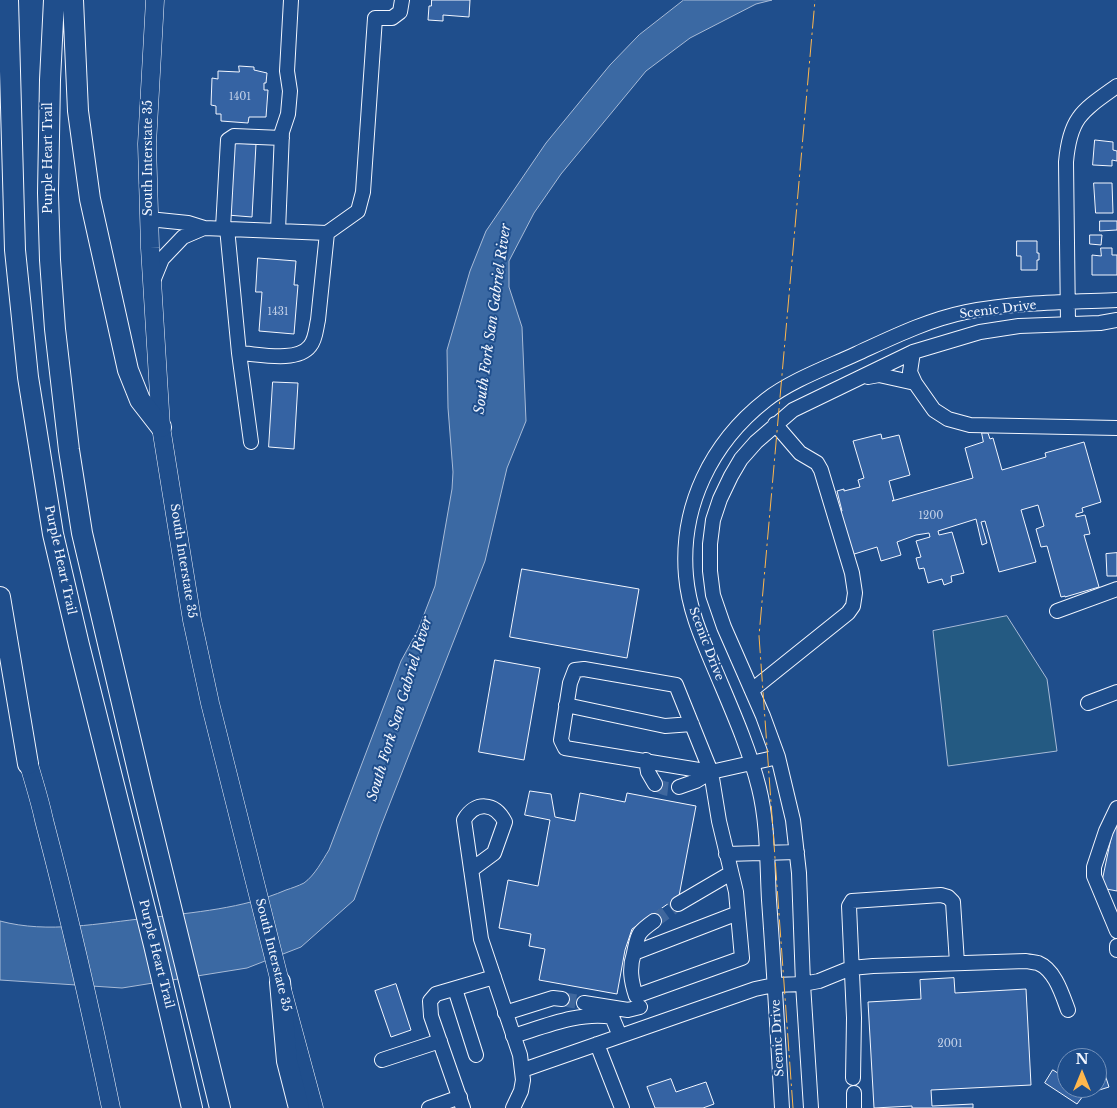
<!DOCTYPE html>
<style>
body{margin:0}
#map{position:relative;width:1117px;height:1108px;overflow:hidden;background:#1f4e8c;font-family:"Libre Baskerville",serif}
canvas{display:block}
.north{position:absolute;left:1057px;top:1048px;width:50px;height:50px;box-sizing:border-box;background:#1f4e8c;border:1px solid #7391ba;border-radius:50%;rotate:0deg;font-size:14px;font-weight:700;line-height:20px;text-align:center;color:#f2f6ff}
.north::after{content:'';display:block;margin:auto;width:18px;height:22px;background:#ffb74d;clip-path:polygon(50% 0,100% 100%,50% 72%,0 100%)}
</style>
<div id="map">
<canvas width="1117" height="1108"></canvas>
<div class="north">N</div>
</div>
<script>
const ctx = document.querySelector('canvas').getContext('2d');
ctx.lineJoin = 'round';
function fillPath(path, color) { ctx.fillStyle = color; ctx.fill(path, 'evenodd'); }
function trace(path, color, width, dash) { ctx.strokeStyle = color; ctx.lineWidth = width; ctx.lineCap = dash ? 'butt' : 'round'; ctx.setLineDash(dash || []); ctx.stroke(path); }
function drawText(font, color, halo, rows, align = 'center') {
  ctx.font = font + ' "Libre Baskerville",serif'; ctx.lineWidth = 4; ctx.setLineDash([]); ctx.textBaseline = 'middle'; ctx.strokeStyle = halo; ctx.fillStyle = color; for (const [text, x, y, turn = 0] of rows) {
    ctx.save(); ctx.translate(x, y); ctx.rotate((+turn || 0) * Math.PI / 180); ctx.textAlign = isNaN(turn) ? turn : align; if (halo) ctx.strokeText(text, 0, 0); ctx.fillText(text, 0, 0); ctx.restore();
  }
}
const green = new Path2D(`
 M1007 616 1047 679 1057 751 948 766 933 631Z`);
const water = new Path2D(`
 M684 0H772L756 4 690 38 646 71 561 174 534 213 509 261V287L522 327 526 421 507 468 485 561 381 826 354 900 301 947 247 968 122 988 0 980V921C48 934 100 923 148 918 195 912 242 909 286 890 292 888 298 886 304 883 315 875 322 861 329 850L401 661 418 630 435 586 452 489 453 472 448 408 447 350 470 271 486 231 546 143 610 65 639 35Z`);
const building = new Path2D(`
 M432 0H470L469 17 443 15V21L428 20 429 6H431Z
 M239 66 254 67V70L267 73 266 83H264V90H268L266 117H249L248 123 221 121V114H216V106L211 105 212 78 218 79V71L239 72Z
 M1095 140 1113 142V150L1117 151V161L1112 160V166L1093 165Z
 M232 143 256 144 252 217 227 215Z
 M1094 183H1112L1113 213H1096Z
 M1100 221H1117V230L1100 231Z
 M1090 235H1102L1101 245 1090 244Z
 M1017 241H1037V253H1039V260H1037V270H1021V256H1017Z
 M1101 248H1112V255H1117V275H1092V255L1101 256Z
 M258 258 296 261 294 285H298L294 334 259 331 262 292H256Z
 M273 382 298 383 294 449 269 447Z
 M982 433H988L990 439 993 438 1002 470 1046 457 1045 453 1084 442 1101 502 1082 508 1083 512 1076 514V517L1085 515 1090 534 1084 535 1099 587 1065 597V596L1061 597 1047 546 1041 547 1036 529 1044 526 1038 505 1021 510 1036 562 999 572 985 521 981 522 987 543 982 545 976 519 938 531 939 535 952 532 964 573 951 576 952 582 944 585 942 579 928 583 924 568 919 569 916 558 921 557 916 541 930 537 929 533 916 535 897 542 901 555 881 561 877 547 851 555 839 512 842 511 837 491 844 489V491L860 487 858 480 864 478 853 441 881 434 882 439 899 435 910 475 889 481 894 500 892 501 973 478 965 448 983 442Z
 M1117 553V576H1107L1106 554Z
 M522 569 639 589 627 658 510 637Z
 M495 660 540 668 524 760 479 752Z
 M530 791 551 794 555 817 575 821 580 793 625 802 627 793 696 806 679 896 632 929 625 950 617 994 539 980 545 949 529 946 531 934 499 928 508 880 538 886 550 820 525 815Z
 M1114 826 1117 827V891L1101 888Z
 M954 978 955 993 1026 989 1031 1085 931 1090 932 1106 973 1104V1108H912V1106L874 1108 868 1002 921 999 920 980Z
 M396 984 411 1030 391 1037 375 991Z
 M1102 1065 1109 1087 1096 1091 1097 1067Z
 M1053 1070 1067 1079V1088H1080L1086 1092 1077 1104 1045 1083Z
 M671 1079 676 1092 706 1082 714 1104 703 1108H655L647 1087Z`);
const minorTunnel = new Path2D(`
 M655 784C664 789 670 791 679 787
 M654 921 678 904
 M562 999 584 1003`);
const minor = new Path2D(`
 M291 0 287 71 290 91 288 114 282 132 278 231 327 233 358 211 363 192 375 18H392L400 12 402 0
 M149 219 188 223 204 228 278 231
 M223 228 228 140 234 136 282 138
 M227 228 239 353 251 442
 M153 281 162 259 183 237 204 228
 M1068 323 1066 162C1070 117 1082 111 1117 86
 M913 352 910 372 915 383 934 410 948 419 970 425 1117 428
 M239 353C259 354 297 363 310 346 316 339 316 328 318 320L327 233
 M868 377 879 375 915 383
 M1057 611 1117 589
 M752 690 848 613 853 606 855 593 852 573 821 470 817 463 800 453 775 424
 M1088 703 1117 692
 M566 705 665 726 692 724
 M646 760 648 772 655 784
 M711 772 565 748 561 740 570 683 575 670 584 669 676 685 711 772 778 757
 M711 772 719 821 736 892 742 958 636 996C631 981 629 968 634 953L738 913
 M679 787 696 781 711 772
 M1117 808 1106 831 1094 867V876L1117 931
 M726 854 797 852
 M471 870 494 853 505 822C495 802 475 801 464 820L481 939 520 1055 523 1080 521 1091 513 1108
 M678 904 731 873
 M1117 946V950
 M634 953C638 934 637 933 654 921
 M455 989 476 1055
 M584 1003 628 1010 640 1007
 M505 1013 553 998 562 999
 M513 1036C543 1027 581 1011 612 1017L620 1036
 M597 1044 622 1108
 M382 1060 440 1041
 M523 1070 755 989 774 985 803 984 819 981 851 968 873 966 1026 961C1030 962 1035 962 1038 963 1055 970 1062 994 1068 1010
 M853 1078 854 1018 849 906 852 901 941 895 948 897 953 902 957 963
 M854 1093V1108
 M429 1108 460 1097
 M463 1108 431 1016 430 1001 436 994 494 977
 M782 1108C778 1039 774 969 769 900 767 864 768 824 759 788 749 748 732 710 716 672 703 641 689 611 686 576 680 507 711 443 766 400 790 381 828 367 856 354 891 338 927 320 966 312 1015 302 1067 302 1117 300
 M811 1108 803 984 799 873 793 820 778 757 763 716 724 627 713 595 710 571V544L713 520 720 499 731 476 741 459 756 442 793 410 913 352 980 332 1019 326 1100 323 1117 320`);
const major = new Path2D(`
 M155 0 147 144 150 248 161 427 192 620 210 703 280 982 314 1108
 M25 750C31 774 39 796 44 820 69 915 91 1011 111 1108`);
const highway = new Path2D(`
 M8 0 15 250 28 377 53 534 79 645 154 945 192 1108
 M54 0 50 80 48 193 50 260 55 329 69 450 82 533 142 788 220 1108
 M73 0 78 111 90 199 128 370 140 400 161 427
 M0 597 28 764
 M280 982 287 1061 299 1108`);
const power = new Path2D(`
 M793 1108 759 636 815 0`);
const numberNames = [
 ["1401",240,97],
 ["1431",278,312],
 ["1200",931,516],
 ["2001",950,1044]
];
const streetNames = [
 ["Purple Heart Trail",49,158,-90],
 ["South Interstate 35",149,158,-90],
 ["Scenic Drive",998,310,-7],
 ["Purple Heart Trail",60,560,78],
 ["South Interstate 35",183,561,81],
 ["Scenic Drive",706,644,69],
 ["Purple Heart Trail",156,954,76],
 ["South Interstate 35",273,955,76],
 ["Scenic Drive",778,1038,-93]
];
const waterNames = [
 ["South Fork San Gabriel River",493,319,-82],
 ["South Fork San Gabriel River",400,709,-73]
];
fillPath(green, '#245a82');
trace(green, '#a8bbd7', 1);
fillPath(water, '#3b69a3');
trace(water, '#a8bbd7', 1);
fillPath(building, '#3563a3');
trace(building, '#f2f6ff', 1);
trace(minorTunnel, '#3f679d', 14, [14, 7]);
trace(minor, '#f2f6ff', 16);
trace(major, '#f2f6ff', 19);
trace(highway, '#f2f6ff', 22);
trace(minor, '#1f4e8c', 14);
trace(major, '#1f4e8c', 18);
trace(highway, '#1f4e8c', 20);
trace(power, '#ffb74d', 1, [18, 4, 2.5, 4]);
drawText('10px', '#c3d1e8', null, numberNames);
drawText('12px', '#f2f6ff', '#1f4e8c', streetNames);
drawText('italic 14px', '#f2f6ff', '#1f4e8c', waterNames);
</script>
